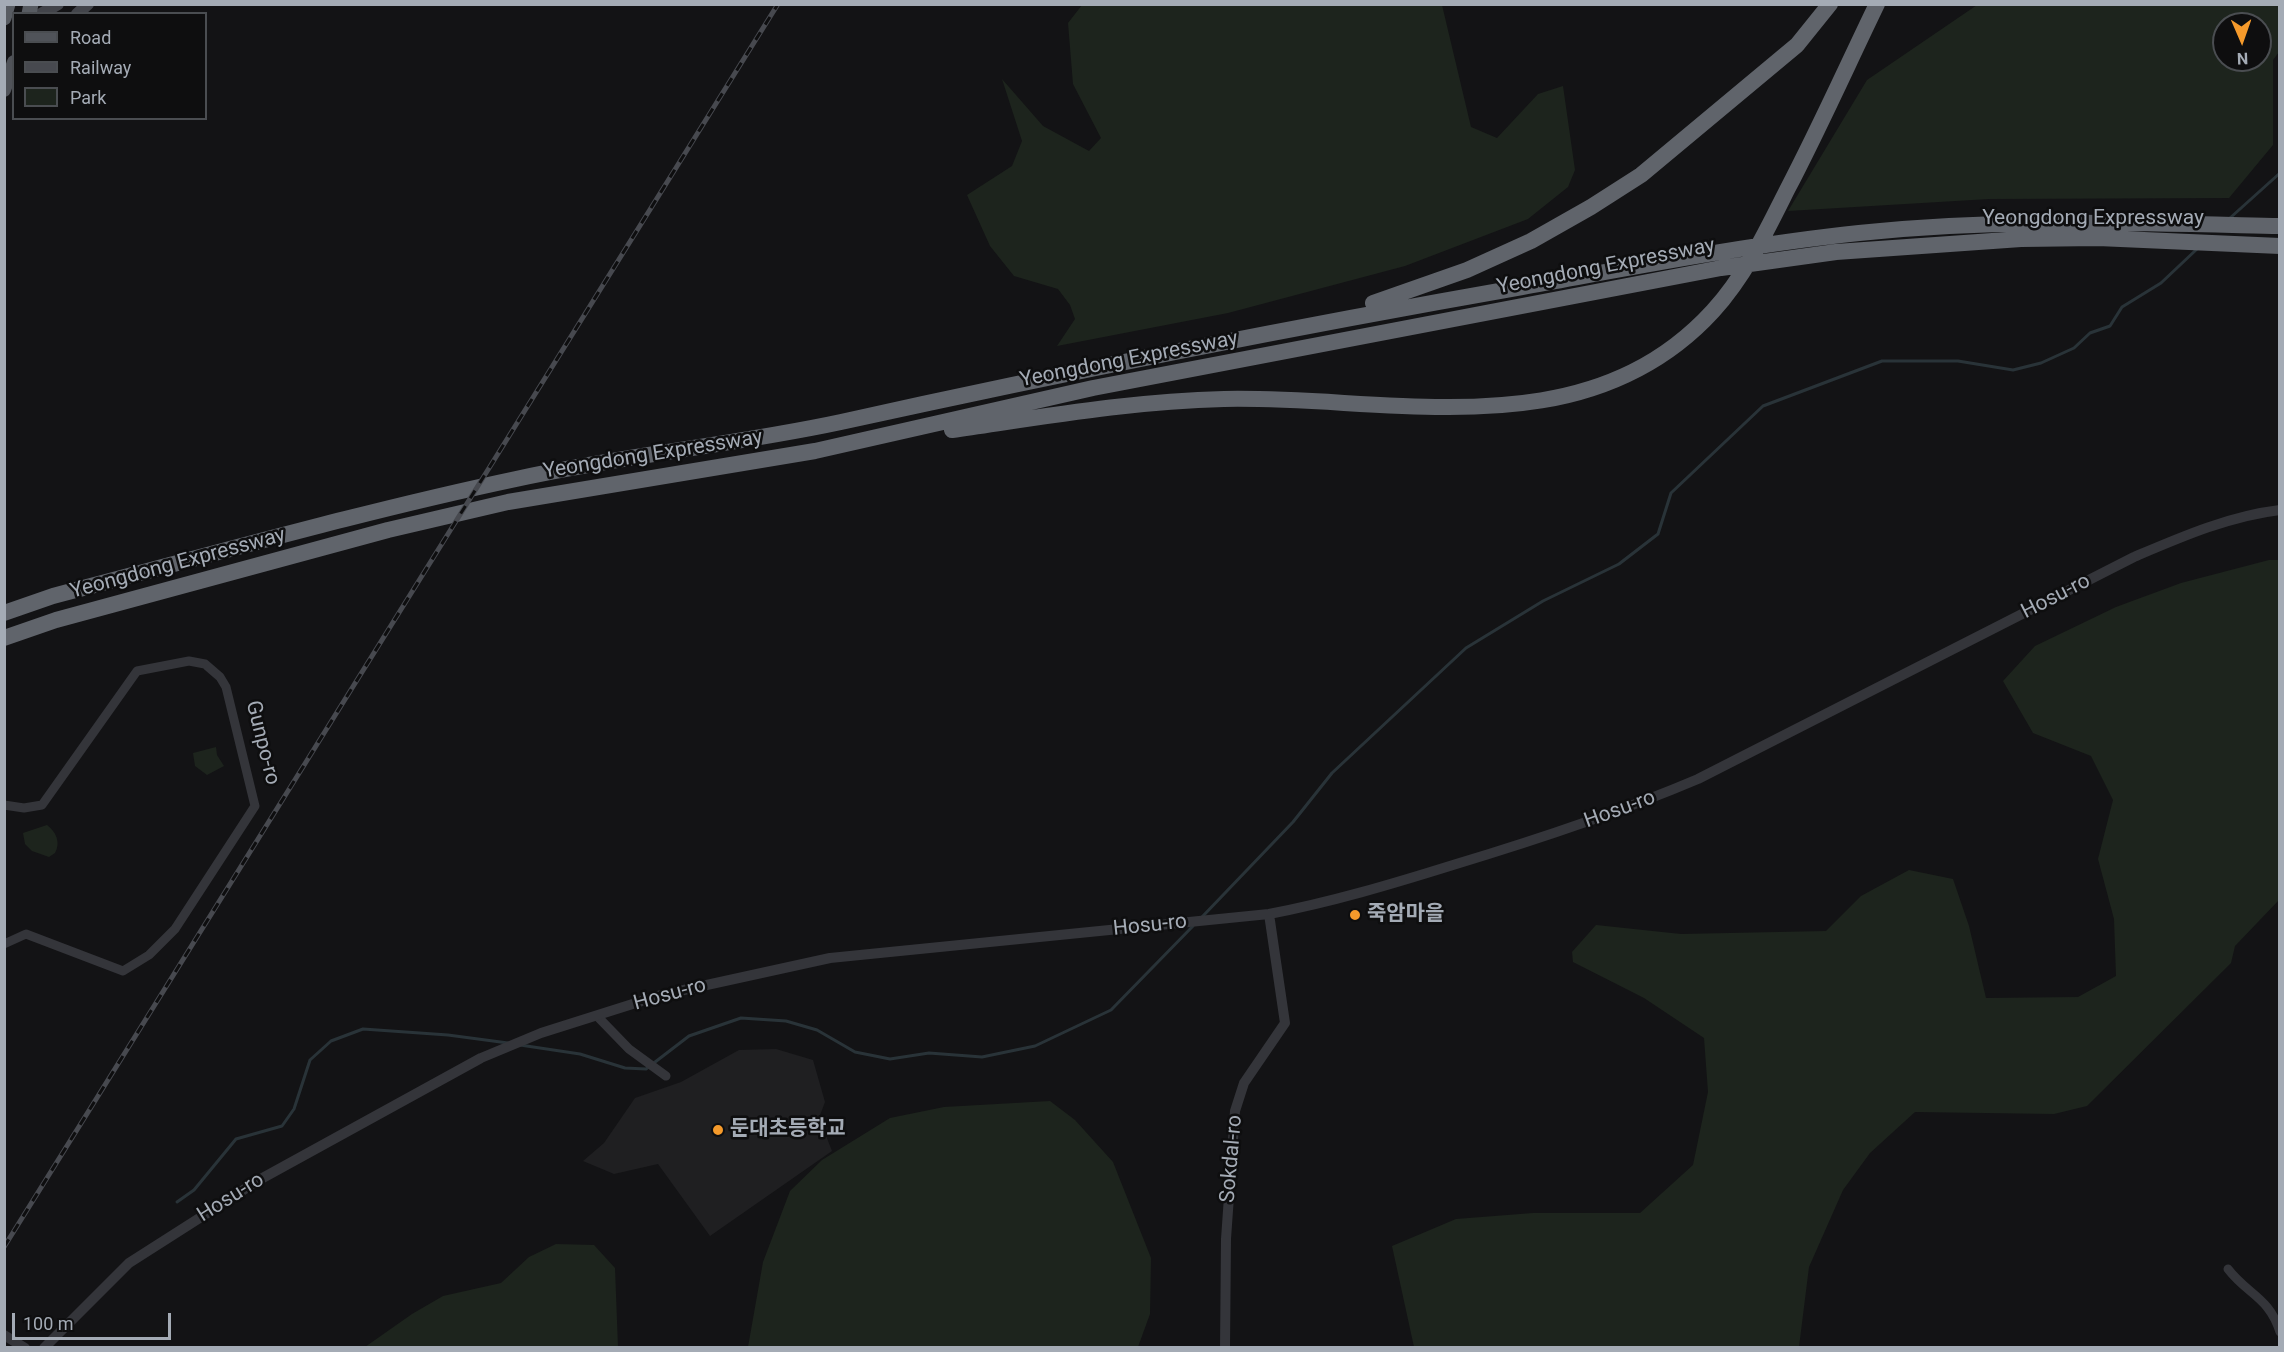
<!DOCTYPE html>
<meta charset="utf-8">
<style>
body{margin:0}
#map{position:relative;width:2284px;height:1352px;overflow:hidden;background:#131315;font-family:Roboto,sans-serif}
canvas{display:block}
.frame{position:absolute;inset:0;border:6px solid #a4abb5;pointer-events:none}
.legend{position:absolute;left:12px;top:12px;width:195px;height:108px;box-sizing:border-box;background:#0e0e0f;border:2px solid #4a4d51;margin:0;padding:8px 10px;list-style:none;font-size:18px;color:#a4abb5}
.legend li{display:flex;align-items:center;gap:12px;height:30px}
.legend b{width:30px;border:2px solid #4a4d51}
.north{position:absolute;left:2212px;top:12px;width:60px;height:60px;box-sizing:border-box;background:#0e0e0f;border:2px solid #4a4d51;border-radius:50%;rotate:178deg;font-size:16px;font-weight:700;line-height:24px;text-align:center;color:#a4abb5}
.north::after{content:'';display:block;margin:auto;width:21px;height:27px;background:#f59a2b;clip-path:polygon(50% 0,100% 100%,50% 72%,0 100%)}
.scale{position:absolute;left:12px;top:1313px;width:159px;height:27px;box-sizing:border-box;border:3px solid #a4abb5;border-top:0;padding-left:8px;font-size:18px;line-height:21px;white-space:nowrap;color:#a4abb5;-webkit-text-stroke:4px #0e0e0f;paint-order:stroke}
</style>
<div id="map">
<canvas width="2284" height="1352"></canvas>
<div class="frame"></div>
<ul class="legend">
<li><b style="height:8px;background:#505359"></b>Road</li>
<li><b style="height:8px;background:#47494f"></b>Railway</li>
<li><b style="height:16px;background:#1d241d"></b>Park</li>
</ul>
<div class="north">N</div>
<div class="scale">100 m</div>
</div>
<script>
const ctx = document.querySelector('canvas').getContext('2d');
ctx.lineJoin = 'round';
function fillPath(path, color) { ctx.fillStyle = color; ctx.fill(path, 'evenodd'); }
function trace(path, color, width, dash) { ctx.strokeStyle = color; ctx.lineWidth = width; ctx.lineCap = dash ? 'butt' : 'round'; ctx.setLineDash(dash || []); ctx.stroke(path); }
function drawText(font, color, halo, rows, align = 'center') {
  ctx.font = font + ' Roboto,"Noto Sans KR",sans-serif'; ctx.lineWidth = 5; ctx.setLineDash([]); ctx.textBaseline = 'middle'; ctx.strokeStyle = halo; ctx.fillStyle = color; for (const [text, x, y, turn = 0] of rows) {
    ctx.save(); ctx.translate(x, y); ctx.rotate((+turn || 0) * Math.PI / 180); ctx.textAlign = isNaN(turn) ? turn : align; if (halo) ctx.strokeText(text, 0, 0); ctx.fillText(text, 0, 0); ctx.restore();
  }
}
const built = new Path2D(`
 M776 1049 813 1060 825 1102 819 1118 832 1151 710 1236 658 1164 614 1174 583 1161 604 1143 635 1098 681 1082 739 1050Z`);
const green = new Path2D(`
 M1082 5H1442L1471 127 1497 138 1538 94 1563 86 1575 170 1568 187 1528 219 1405 266 1228 313 1057 346 1075 319 1070 305 1058 289 1014 276 990 246 967 195 1012 166 1022 141 1002 79 1043 126 1089 151 1101 138 1073 84 1068 23Z
 M1977 5H2279V52L2273 60V145L2229 198 1989 199 1788 211 1867 80ZM2224 24H2260V60H2224Z
 M2269 560H2280L2279 900 2235 946 2231 963 2087 1106 2054 1114 1915 1112 1870 1153 1843 1190 1809 1267 1799 1347H1414L1392 1246 1456 1219 1533 1213H1640L1693 1165 1708 1092 1704 1038 1644 998 1573 962 1572 952 1596 925 1681 934 1826 931 1861 896 1909 870 1953 879 1969 926 1986 998 2078 997 2116 976 2114 919 2098 859 2113 800 2091 756 2033 733 2003 681 2035 646 2116 607 2181 583Z
 M216 747 217 755 224 766 207 775 195 766 193 753Z
 M47 825C56 832 61 842 55 853L49 857 32 851 25 844 23 833Z
 M1050 1101 1075 1120 1113 1162 1151 1258 1150 1314 1138 1347H748L763 1262 790 1191 822 1160 890 1118 944 1107Z
 M556 1244 594 1245 615 1268 618 1347H365L412 1314 443 1296 501 1283 529 1257Z`);
const stream = new Path2D(`
 M2230 218 2280 173
 M1202 917 1293 822 1332 773 1466 648 1543 601 1619 564 1658 534 1671 493 1763 406 1882 361H1958L2013 370 2041 363 2074 348 2090 333 2110 326 2122 307 2161 283 2197 249
 M520 1045 580 1054 625 1068 646 1069 689 1036 741 1018 786 1021 817 1030 855 1052 890 1059 929 1053 982 1057 1035 1046 1111 1010 1193 926
 M177 1202 194 1190 236 1139 282 1126 294 1109 310 1060 331 1041 363 1029 448 1035 508 1043`);
const minor = new Path2D(`
 M4 805 24 808 42 805 137 671 189 661 205 664 220 677 226 687 255 806 175 929 149 955 123 971 26 934 4 944
 M597 1016 629 1049 666 1076
 M2228 1269C2248 1295 2269 1297 2280 1332`);
const tertiary = new Path2D(`
 M4 1335 25 1348
 M44 1348 129 1263 259 1180 481 1058 541 1033 661 995 830 958 1269 914C1332 902 1392 884 1453 865 1536 840 1618 813 1698 779L2134 557C2181 537 2229 516 2280 510
 M1225 1348 1226 1239 1235 1111 1244 1083 1285 1023 1269 914`);
const secondary = new Path2D(`
 M41 14 58 4
 M77 14 88 4`);
const primary = new Path2D(`
 M4 90 14 62`);
const trunk = new Path2D(`
 M29 14 31 4
 M4 18 8 4`);
const motorway = new Path2D(`
 M1373 303 1467 270 1531 241 1591 207 1641 175 1797 45 1830 4
 M952 430C1042 417 1133 401 1224 399 1390 395 1584 452 1713 311 1745 276 1766 232 1787 190 1819 129 1847 66 1877 4
 M4 613 53 596C207 556 360 512 516 479 624 455 734 445 841 422 1067 372 1294 327 1522 287 1634 267 1746 245 1859 233 1999 218 2139 223 2280 226
 M4 638 56 620 388 530 508 502 815 451 1093 388 1721 268 1836 252 2021 239 2098 238 2280 246`);
const rail = new Path2D(`
 M4 1247 778 4`);
const markers = [
 [1355,915,6,"#f59a2b"],
 [718,1130,6,"#f59a2b"]
];
const streetNames = [
 ["Yeongdong Expressway",2093,219],
 ["Yeongdong Expressway",1606,267,-11],
 ["Yeongdong Expressway",1129,360,-11],
 ["Yeongdong Expressway",653,455,-9],
 ["Yeongdong Expressway",178,564,-15],
 ["Hosu-ro",2056,597,-27],
 ["Gunpo-ro",262,743,76],
 ["Hosu-ro",1620,810,-20],
 ["Hosu-ro",1150,926,-6],
 ["Hosu-ro",670,995,-15],
 ["Sokdal-ro",1232,1159,-85],
 ["Hosu-ro",231,1198,-32]
];
const poiNames = [
 ["죽암마을",1367,915],
 ["둔대초등학교",730,1130]
];
fillPath(built, '#1f1f21');
fillPath(green, '#1d241d');
trace(stream, '#293338', 3);
trace(minor, '#34353a', 9);
trace(tertiary, '#34353a', 10);
trace(secondary, '#42444a', 12);
trace(primary, '#505359', 14);
trace(trunk, '#585c62', 15);
trace(motorway, '#60646b', 16);
trace(rail, '#47494f', 5);
trace(rail, '#0e0e0f', 3, [9]);
for (const [x, y, r, color] of markers) { const dot = new Path2D(); dot.arc(x, y, r, 0, 2 * Math.PI); ctx.fillStyle = color; ctx.fill(dot); trace(dot, '#0e0e0f', 2); }
drawText('21px', '#a4abb5', '#0e0e0f', streetNames);
drawText('bold 21px', '#a4abb5', '#0e0e0f', poiNames, 'left');
</script>
